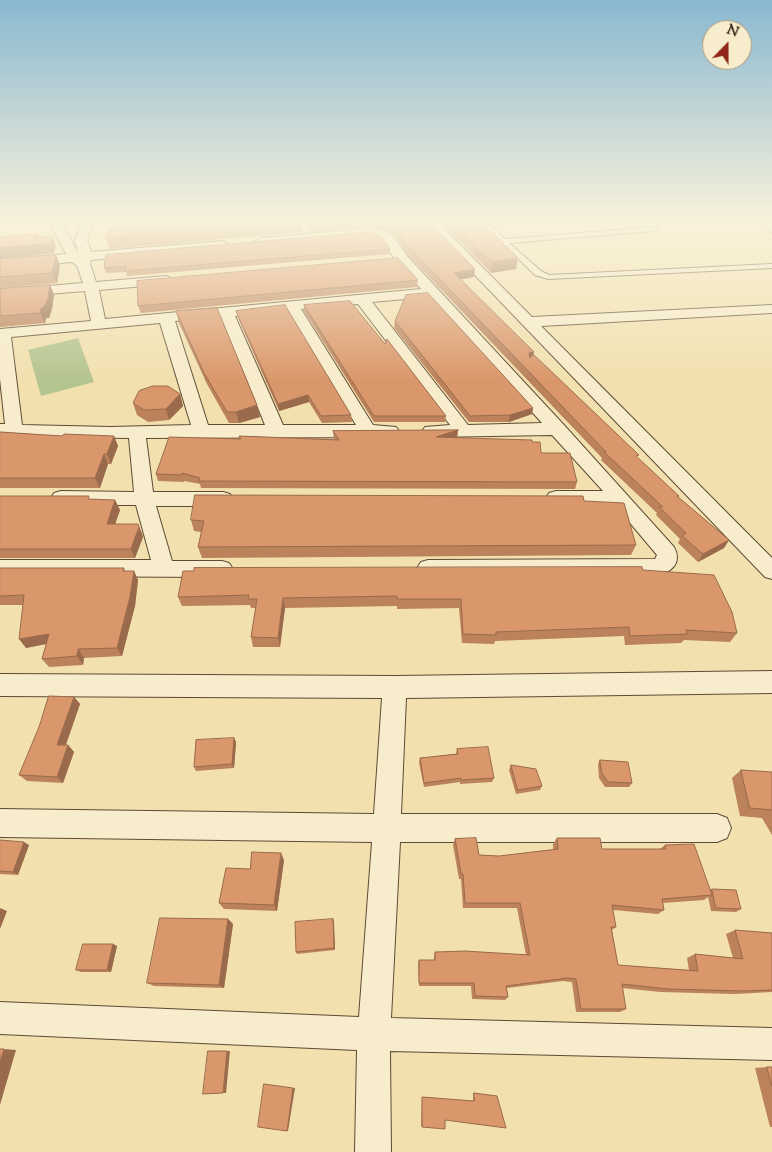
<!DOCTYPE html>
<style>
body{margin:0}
#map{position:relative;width:772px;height:1152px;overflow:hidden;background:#f2e1af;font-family:"Sorts Mill Goudy",serif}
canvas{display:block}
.north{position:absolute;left:702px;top:20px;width:50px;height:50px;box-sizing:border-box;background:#f7eccb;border:1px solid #a6977f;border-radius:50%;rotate:22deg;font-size:14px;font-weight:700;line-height:20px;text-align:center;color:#2c180c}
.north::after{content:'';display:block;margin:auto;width:18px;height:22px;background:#8f2418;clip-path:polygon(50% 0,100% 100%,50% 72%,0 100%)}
</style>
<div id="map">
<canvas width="772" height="1152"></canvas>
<div class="north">N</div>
</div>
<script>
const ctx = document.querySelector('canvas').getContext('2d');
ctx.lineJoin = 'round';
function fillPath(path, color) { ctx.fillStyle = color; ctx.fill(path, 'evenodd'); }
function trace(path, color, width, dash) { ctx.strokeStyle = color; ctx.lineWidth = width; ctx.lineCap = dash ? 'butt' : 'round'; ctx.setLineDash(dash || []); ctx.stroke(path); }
const green = new Path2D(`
 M78 338 94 382 41 396 28 350Z`);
const service = new Path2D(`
 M478 220H485L505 239 654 227 657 229 654 231 509 243 541 271 549 275 772 264V268L548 279 535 275Z
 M760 220H767L772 227V233Z`);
const minor = new Path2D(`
 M48 220H60L78 253 75 240 82 220H94L87 240 91 252 223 241 230 245 223 249 91 260 90 264 96 282 167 276 174 280 167 284 99 290 105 319 421 289 397 262 381 239 372 236 261 246 254 242 261 238 372 228 391 233 407 256 564 425 674 547C682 562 673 571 659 575L428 576 421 574 417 568 421 562 428 560 655 559 657 555 615 505H556L549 503 546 498 549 493 556 491H603L552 435 431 437 425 435 422 431 425 427 450 425 358 304 301 309 373 425 396 427 399 431 396 435 390 437 146 438 153 492H223L230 494 233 499 230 504 223 506H156L172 561H222L229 563 233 569 229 575 222 577 0 576V560H151L136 505H61L54 503 51 498 54 493 61 491 134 492 129 438 0 436V424H5L0 379V329L91 321 85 291 0 298V290L83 283 77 266 72 262 0 268V260L66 254ZM428 297 542 423 468 425 372 302ZM287 310 356 425H283L235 316ZM221 317 265 425H208L175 321ZM160 323 191 425 111 427 22 425 11 337Z
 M422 220H435L532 317 772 305V313L541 326 772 558V579L765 577Z
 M772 671V693L406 698 401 814H717L727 818 731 828 727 838 717 842H400L391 1018 772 1028V1060L390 1051 391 1152H355L357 1050 0 1034V1002L359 1017 372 842 0 837V809L374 814 382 698 0 696V674L395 676Z`);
const wall = new Path2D(`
 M306 220H412L415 223 474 277 461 279 533 355 637 458 679 496 678 497 729 540 724 548 698 562 678 543 680 539 656 515 657 513 601 460 602 458 408 255 393 232 372 226 309 232Z
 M443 220H480L516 269 491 273 443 225Z
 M301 222 302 232 110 249 106 238 113 228Z
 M390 249V254L127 276 126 272 106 273 104 268 106 255Z
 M0 259 60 265 57 283 0 288Z
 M418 280 417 287 141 313 138 306Z
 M50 285 54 295 52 309 49 318H46L45 323 0 327V289Z
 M304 305 446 416 445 422H374L304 311Z
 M176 311 260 417 239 423H229L207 384 179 323Z
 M236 311 351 415 352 422 322 423 309 402 279 411 238 318Z
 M395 321 533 408 532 414 509 422H469L394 328Z
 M180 394 183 406 169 420 148 422 137 415 133 403Z
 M458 430 457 438 532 442 541 453 577 482 575 489 201 488 200 484 184 481V482L158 481 156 474 240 439 239 436 334 439 333 431Z
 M0 432 62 436H114L118 446 111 464H108L100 488H0Z
 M0 496 115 500 120 510 115 524H138L142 533 143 537 135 558H0Z
 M584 501 636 545 631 555 202 558 198 547 201 532 194 531 191 520Z
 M0 568H124L125 571H134L138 580 135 606 122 656 84 658 83 665 49 667 42 659 46 644 26 648 23 605H0Z
 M643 570 737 633 730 642 684 640 681 643 625 645 624 636 495 641 494 644 462 643 459 608 397 609V606L285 608 280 647H253L251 637 256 608H251L250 605 182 606 178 597Z
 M74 697 80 704 66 745H68L74 752 63 783 27 781 19 775Z
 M234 738 236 742 234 768 196 771 194 767Z
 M457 749 494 778 492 782 460 784V782L424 787 419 763 420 758 456 754Z
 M600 760 632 783 629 787H605L599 778 598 764Z
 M511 765 542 786 540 790 516 794 509 770Z
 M741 770 772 772V835L762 818 740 816 732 778Z
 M557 838 602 849H660L665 845 710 890 712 889 741 909 736 912 711 911 708 897 704 900 663 903 664 910 658 914 613 910 616 927 612 930 618 965 689 970 687 958 695 954 733 958 726 934 735 930 772 933V992L735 994 660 992 622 988 626 1009 620 1012H576L572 982 563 981 507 988 508 997 505 1000 472 999 471 986H419L418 964 419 960H434V956L435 952 526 955 517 908H463L461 879H459L453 845 455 839 479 855 499 856 553 850V844Z
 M0 840 29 845 18 875 0 874Z
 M284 860 277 911 224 909 219 903 250 869Z
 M228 919 233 924 224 988 154 986 147 983Z
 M333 919 335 950 297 954 296 952Z
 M113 944 117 946 111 972H81L76 970Z
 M767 1067H772V1127H770L755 1068Z
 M473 1093 497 1096 445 1120 421 1126 422 1097 473 1101Z`);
const shadedWall = new Path2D(`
 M37 234 41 244 52 236 56 246 54 253 0 259V248L36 237Z
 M56 255 60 265 57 283 52 273Z
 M518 258 516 269 491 273 492 262Z
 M475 269 474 277 454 281V273Z
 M50 285 54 295 52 309 49 318H46L45 323 40 313 41 308Z
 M534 352 532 360 527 361 529 353Z
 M180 394 183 406 169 420 166 409Z
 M308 395 309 402 279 411 278 404Z
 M257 405 260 417 239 423 236 412Z
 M533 408 532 414 509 422 510 415Z
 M458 430 457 438 436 437Z
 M114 436 118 446 111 464 107 454Z
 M104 454 108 464 100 488 95 478Z
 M115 500 120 510 112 533 107 524Z
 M138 524 143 537 135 558 131 549Z
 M729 540 724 548 698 562 703 554Z
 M134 571 138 580 135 606 122 656 117 648Z
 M283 598 285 608 280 647 278 638Z
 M49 634 55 642 26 648 19 639Z
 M78 649 84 658 83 665 77 656Z
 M74 697 80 704 63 752 57 745Z
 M234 738 236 742 234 768 232 764Z
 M68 745 74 752 63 783 57 777Z
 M24 842 29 845 18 875 13 872Z
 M281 853 284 860 277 911 274 905Z
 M0 908 7 911 0 929Z
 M228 919 233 924 224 988 219 985Z
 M333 919 334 921 335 950 334 948Z
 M113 944 117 946 111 972 107 970Z
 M4 1049 16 1050 0 1105V1062Z
 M227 1051H230L226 1093H223Z
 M293 1088H295L288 1131H287Z`);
const building = new Path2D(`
 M114 220H296L301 222 106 238 108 228H113Z
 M307 220H355L308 224Z
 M377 220H412L415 223 428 221 475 269 454 273 534 352 529 353 530 358 533 354 639 455 636 456 679 496H677L729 540 703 554 682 536 686 533 659 507H663L604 452H606L409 247 393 224Z
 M449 220H480L518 258 492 262Z
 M372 232 380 235 390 249 125 271 126 266 104 268 106 255Z
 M37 234 36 237 52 236 50 243 0 248V237Z
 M56 255 52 273 0 277V259Z
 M398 258 418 280 138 306 137 281Z
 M50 285 48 299 44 307 41 308 40 313 0 316V289Z
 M428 293 533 408 510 415 470 416 395 321 406 295Z
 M350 301 385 344 387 339 446 416H374L304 305Z
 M285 305 351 415 321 416 308 395 278 404 236 311Z
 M217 308 257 405 236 412H227L204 373 176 311Z
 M153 386H168L180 394 166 409 144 410 133 403 139 391Z
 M458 430 436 437 532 440V442H540L541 453H570L577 482 199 481 200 478 182 473V475L156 474 169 437 241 439 239 436 339 440 333 431Z
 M0 432 62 436 64 434 114 436 107 454H104L95 478H0Z
 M195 495 583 496 584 501 624 503 636 545 198 547 204 521 191 520Z
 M0 496H89L88 499 115 500 107 524H138L139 527 131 549H0Z
 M642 567 643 570 714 575 732 612 737 633 686 630 687 634 630 636 629 627 496 632V635L463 634 461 599H397V596L283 598 278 638 251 637 257 599H248L249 595 178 597 183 571H194V568Z
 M0 568H124L123 571H134L130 597 117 648 78 649 77 656 42 659 49 634 19 639 24 595 0 596Z
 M49 696 74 697 57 745H68L57 777 19 775 39 727Z
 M234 738 232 764 194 767 196 740Z
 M488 747 494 778 461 780V778L424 783 420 758 458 754 457 749Z
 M600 760 628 762 632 783 608 782 602 773Z
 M511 765 536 769 542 786 518 790Z
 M741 770 772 772V810L750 808Z
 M476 838 479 855 499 856 558 849 557 838H600L602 849H666L665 845 694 844 712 895 662 899 664 910 612 905 616 927H611L618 965 698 971 695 954 743 959 735 930 772 933V990L744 991 668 989 622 984 626 1009H581L576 979 567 978 506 986 508 997 475 996 474 983H419V960H435V952L465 951 530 955 520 903H465L463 874 461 873 455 839Z
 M0 840 24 842 13 872 0 871Z
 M252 852 281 853 274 905 219 903 226 868 250 869Z
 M712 889 736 890 741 909 716 908Z
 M160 918 228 919 219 985 147 983Z
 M333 919 334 948 296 952 295 922Z
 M83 944H113L107 970H76Z
 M0 1049H4L0 1062Z
 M208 1051H227L223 1093 203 1094Z
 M767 1067H772V1086Z
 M264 1084 293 1088 287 1131 258 1127Z
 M474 1093 497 1096 506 1128 445 1120V1129L422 1127V1097L474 1101Z`);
fillPath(green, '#b4c48f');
trace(service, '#5e4a35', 2);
trace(minor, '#5e4a35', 2);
fillPath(service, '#f7eccb');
fillPath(minor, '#f7eccb');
fillPath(wall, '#bb825c');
fillPath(shadedWall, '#996a4b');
fillPath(building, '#da976b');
trace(building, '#996a4b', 1);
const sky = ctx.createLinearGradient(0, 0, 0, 381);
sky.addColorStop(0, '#89b8d0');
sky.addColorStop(0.58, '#f9f2db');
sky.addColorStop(1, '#f9f2db00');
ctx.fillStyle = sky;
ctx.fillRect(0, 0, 772, 381);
</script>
